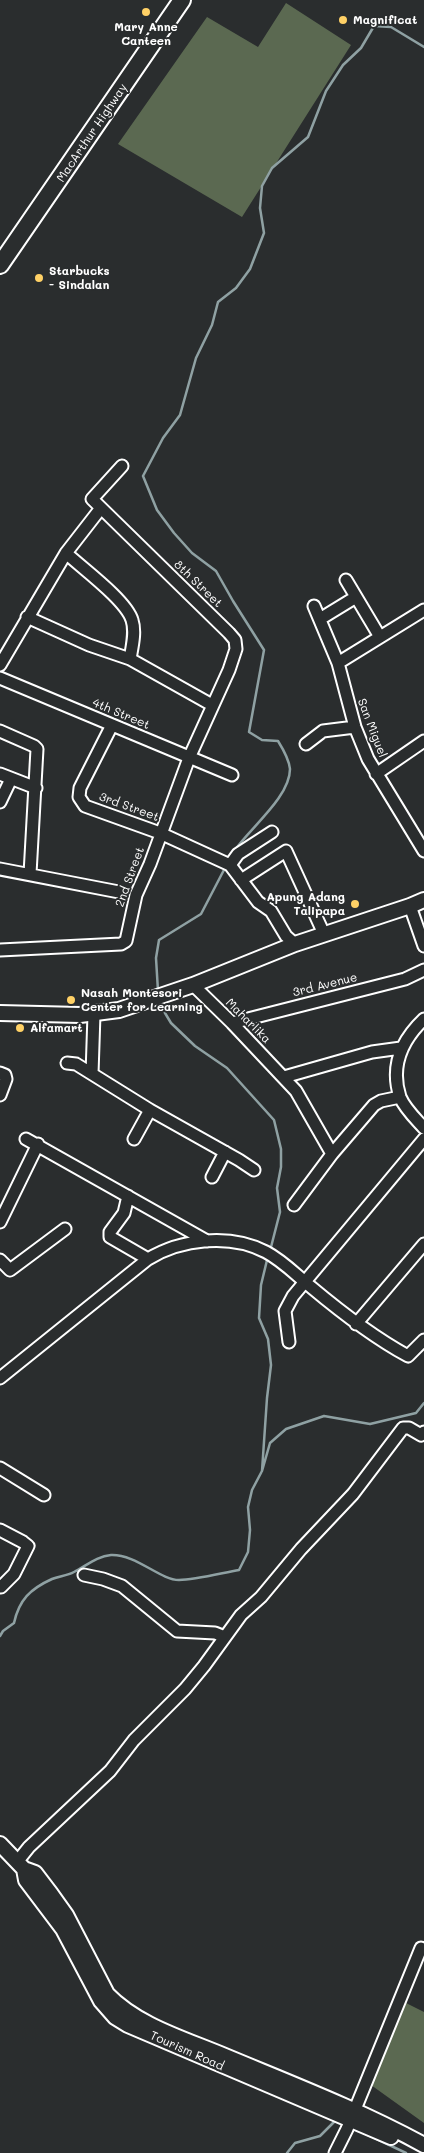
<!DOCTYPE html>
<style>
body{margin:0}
canvas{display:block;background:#2a2d2e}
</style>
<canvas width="424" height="2153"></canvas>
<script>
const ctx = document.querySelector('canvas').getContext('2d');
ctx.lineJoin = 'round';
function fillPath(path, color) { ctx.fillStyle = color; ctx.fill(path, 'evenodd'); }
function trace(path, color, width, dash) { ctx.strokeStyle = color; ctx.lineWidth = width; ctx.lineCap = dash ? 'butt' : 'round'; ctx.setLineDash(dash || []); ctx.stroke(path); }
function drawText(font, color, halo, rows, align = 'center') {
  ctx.font = font + ' Mali,sans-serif'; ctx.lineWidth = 4; ctx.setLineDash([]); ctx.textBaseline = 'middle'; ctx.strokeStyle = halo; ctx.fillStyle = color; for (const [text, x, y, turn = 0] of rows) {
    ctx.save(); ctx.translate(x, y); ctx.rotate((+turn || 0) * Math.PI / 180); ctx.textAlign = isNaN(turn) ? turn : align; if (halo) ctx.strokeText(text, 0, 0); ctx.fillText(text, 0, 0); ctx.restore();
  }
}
const green = new Path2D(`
 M286 3 351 45 242 217 118 144 207 17 258 47Z
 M406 2003 424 2012V2123L371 2085Z`);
const stream = new Path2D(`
 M235 850C250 828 290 797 290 769 289 759 283 749 278 741L262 740 249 732 264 650 233 601 216 571 192 553 174 533 157 510 143 476 163 438 180 415 196 358 212 325 218 302 236 288 250 269 264 233 260 208 262 186 272 168 308 137 326 91 343 65 361 48 374 26 391 27 424 47
 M158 991 156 958 159 940 201 914 226 866
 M161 1001 165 1013 171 1023 195 1046 227 1068 274 1120 281 1149V1167L277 1188 280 1212 270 1251
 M262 1471 267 1398 271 1365 268 1339 259 1318 261 1285 268 1256
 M0 1636 3 1631 14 1623C19 1600 30 1589 52 1579 59 1576 67 1576 74 1572 86 1566 97 1556 111 1555 136 1554 160 1580 179 1580 195 1580 222 1573 239 1570L248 1552 250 1530 248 1507 252 1490 262 1471 270 1443 286 1429 324 1416 370 1424 416 1413 424 1403
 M351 2127 406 2153
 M287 2153 295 2143 320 2136 335 2121H340`);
const minor = new Path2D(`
 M66 553C82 568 126 600 132 620 136 632 132 647 130 659L212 705
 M346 580 380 637
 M314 606 338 663 355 727 368 759 424 851
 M27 617 89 645 130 659
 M320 619 356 597
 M338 663 424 610
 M0 665 66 553 101 508
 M0 678 232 775
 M112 725 80 788 79 797 85 806 160 833 230 865 238 854 272 832
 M0 731 34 746 37 749 30 874
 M306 744 323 731 355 727
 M0 774 36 788
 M376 774 424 741
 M0 802 11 779
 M230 865 258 902 271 911 286 936 295 944
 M0 869 119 892
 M241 880 286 851 324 934
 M410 906 424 946
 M0 950 121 944 126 941 136 895 150 864 189 758 229 670 236 649 235 640 229 633 92 499 122 466
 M193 985 232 1023 296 1091 332 1154
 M424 1019C402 1040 390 1066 400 1097 405 1109 416 1119 424 1128
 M232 1023 405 979 424 970
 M67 1063 76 1064 150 1110 239 1160 254 1170
 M0 1073 5 1075 6 1079 0 1095
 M92 1074 94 1014
 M284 1077 372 1052 401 1048
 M26 1139 207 1241
 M134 1139 150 1110
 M212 1177 225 1152
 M128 1196 124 1213 110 1232V1237L148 1259
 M294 1205 332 1154 374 1105 381 1101 400 1097
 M0 1222 38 1144
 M0 1260 10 1270 65 1229
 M356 1324 424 1244
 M289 1342 285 1311 293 1296 424 1139
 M0 1378 148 1259C181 1239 230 1233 266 1252 283 1261 296 1275 311 1287 342 1313 373 1337 408 1356L424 1340
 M0 1468 44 1495
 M0 1530 23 1542 28 1546 14 1574 1 1587
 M84 1575 103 1579 122 1586 177 1631 215 1633 225 1637
 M17 1862 29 1847 110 1771 134 1740 185 1689 204 1666 241 1615 261 1597 301 1549 353 1494 403 1428H409L421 1435 424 1432
 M335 2153 347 2129 421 1948`);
const major = new Path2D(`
 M0 1013 80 1015 119 1010 193 985 295 944 410 906 424 900
 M0 1844 24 1869 35 1873 51 1894 66 1915 107 1994C138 2026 185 2039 225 2056 292 2084 360 2110 424 2145
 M24 1869 26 1880 63 1929 101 2001 115 2017 128 2025 391 2137`);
const highway = new Path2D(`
 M0 265 182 0`);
const markers = [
 [146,12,5,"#ffd166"],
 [343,20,5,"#ffd166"],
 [39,278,5,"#ffd166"],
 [355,904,5,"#ffd166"],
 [71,1000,5,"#ffd166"],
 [20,1028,5,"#ffd166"]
];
const poiNames = [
 ["Magnificat",353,20],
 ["Mary Anne",146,27,"center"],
 ["Canteen",146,41,"center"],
 ["Starbucks",49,271],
 ["- Sindalan",49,285],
 ["Apung Adang",345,897,"right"],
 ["Talipapa",345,911,"right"],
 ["Nasah Montesori",81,993],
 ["Center for Learning",81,1007],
 ["Alfamart",30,1028]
];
const streetNames = [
 ["MacArthur Highway",92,133,-56],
 ["8th Street",198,584,44],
 ["4th Street",121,714,23],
 ["San Miguel",372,728,69],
 ["3rd Street",129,807,20],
 ["2nd Street",130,877,-70],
 ["3rd Avenue",325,985,-14],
 ["Maharlika",248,1021,45],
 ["Tourism Road",187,2051,24]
];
fillPath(green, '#5b6951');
trace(stream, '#8fa1a3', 2.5);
trace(minor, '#fff', 15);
trace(major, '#fff', 18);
trace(highway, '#fff', 20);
trace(minor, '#2a2d2e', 11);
trace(major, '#2a2d2e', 14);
trace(highway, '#2a2d2e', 16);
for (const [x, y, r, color] of markers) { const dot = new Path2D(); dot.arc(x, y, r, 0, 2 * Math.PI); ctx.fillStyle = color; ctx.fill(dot); trace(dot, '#2a2d2e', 2); }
drawText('bold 12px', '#fff', '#2a2d2e', poiNames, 'left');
drawText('12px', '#fff', '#2a2d2e', streetNames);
</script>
